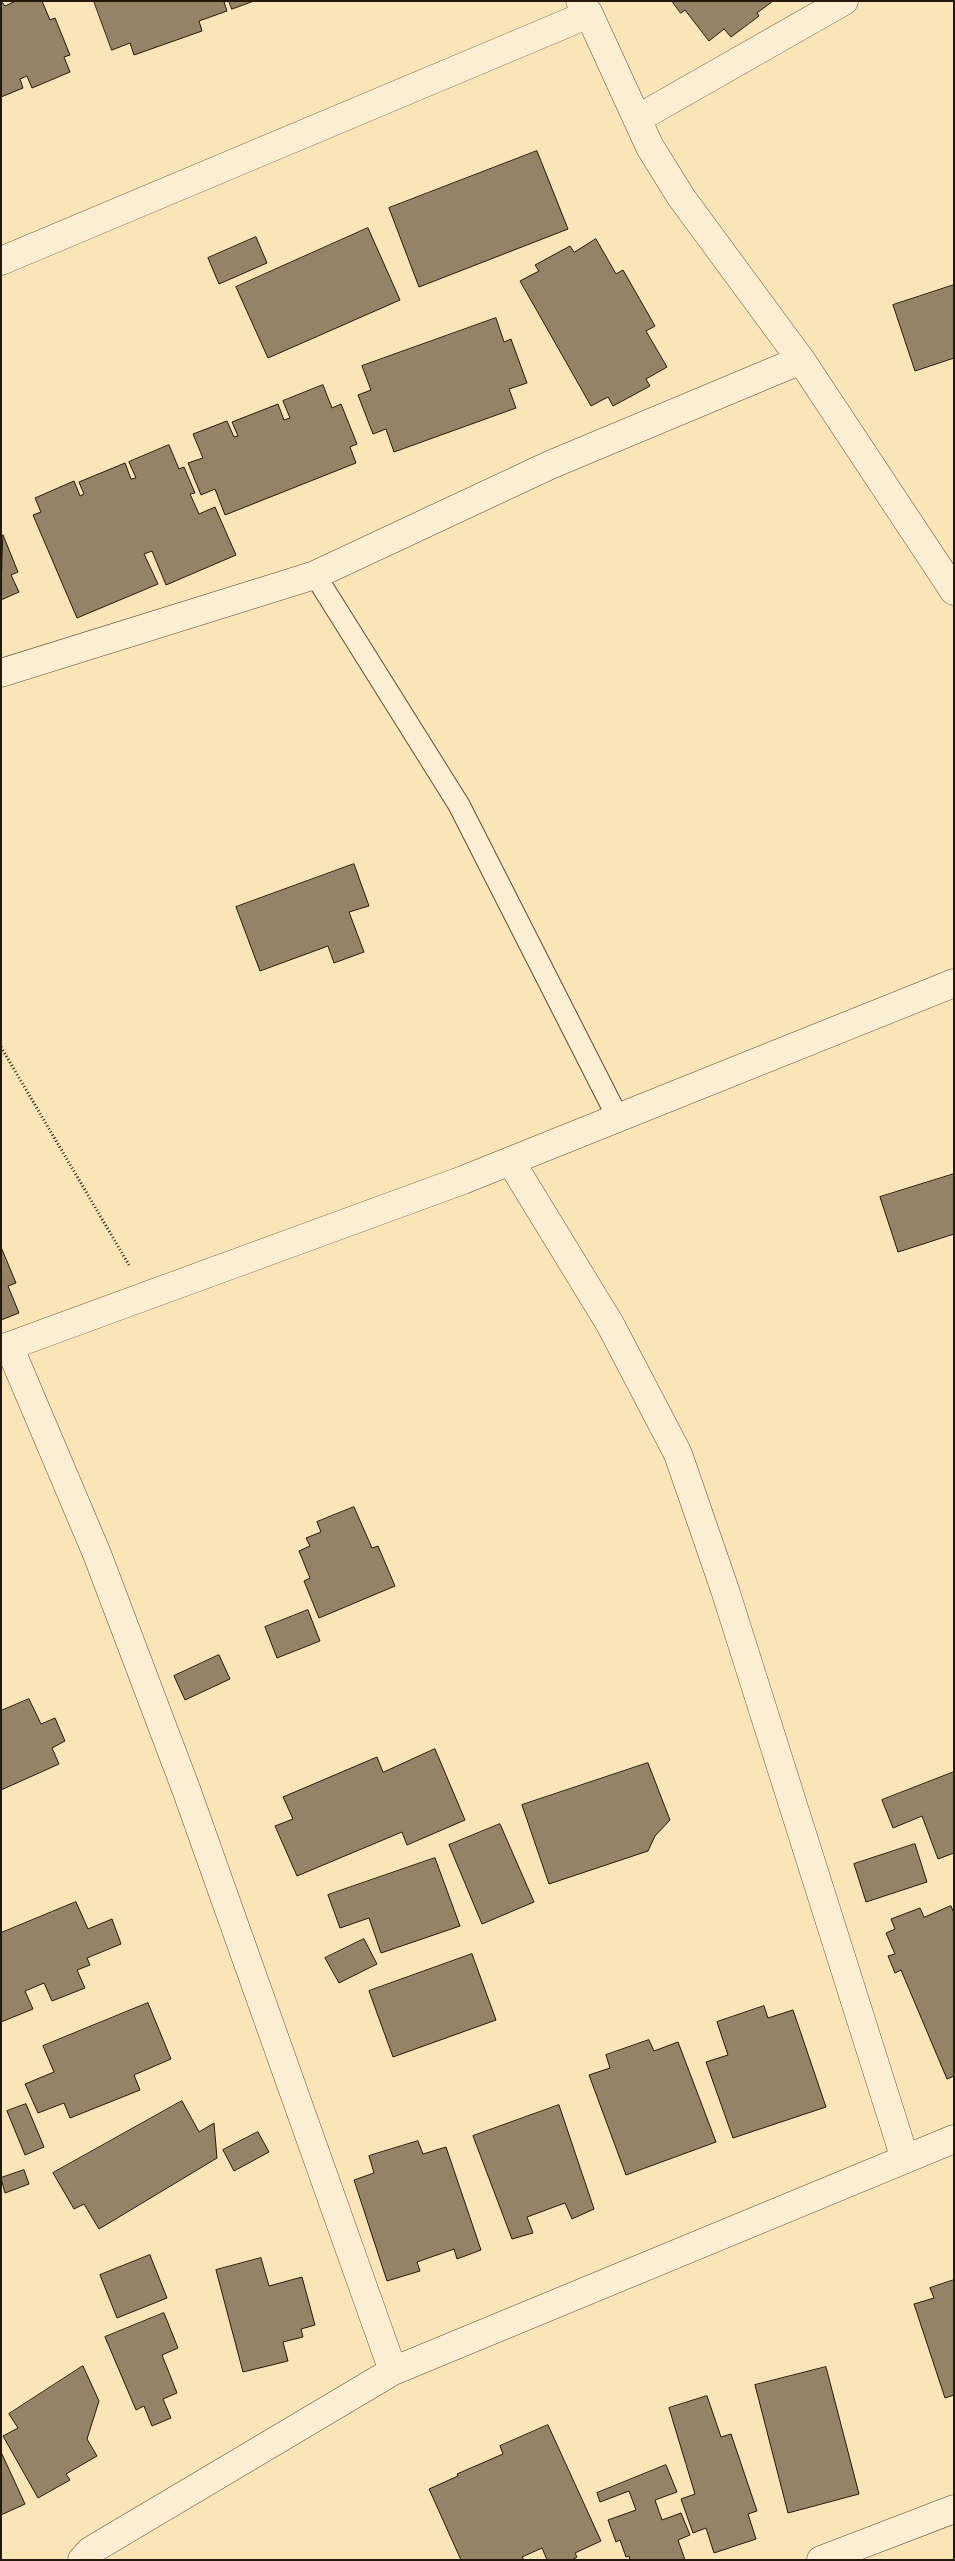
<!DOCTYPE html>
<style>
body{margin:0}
#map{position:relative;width:955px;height:2561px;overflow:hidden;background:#fae5b9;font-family:"Libre Caslon Text",serif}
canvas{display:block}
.frame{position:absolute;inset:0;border:2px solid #25190c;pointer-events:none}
</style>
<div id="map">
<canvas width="955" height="2561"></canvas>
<div class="frame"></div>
</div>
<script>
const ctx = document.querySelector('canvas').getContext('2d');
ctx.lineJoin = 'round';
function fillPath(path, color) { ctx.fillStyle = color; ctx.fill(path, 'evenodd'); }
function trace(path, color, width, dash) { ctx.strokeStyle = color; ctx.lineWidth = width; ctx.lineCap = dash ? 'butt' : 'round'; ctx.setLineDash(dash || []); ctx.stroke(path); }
const building = new Path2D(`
 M1 1 5 6 16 1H42L50 20 55 18 70 55 64 57 70 72 32 88 27 76 20 79 23 88 1 97Z
 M94 1H228L224 2 227 11 199 21 202 31 134 55 130 43 112 50Z
 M229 1H254L232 9Z
 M672 1H773L757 13 759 16 731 37 724 29 709 41 685 10 681 13Z
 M537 151 568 229 419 287 389 208Z
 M368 228 400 300 268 358 236 287Z
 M256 237 267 263 219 284 208 258Z
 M596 239 616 274 623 270 655 326 646 331 667 367 646 379 650 386 613 406 608 397 591 406 520 281 539 271 535 265 570 246 574 252Z
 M954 285V358L915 371 893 305Z
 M496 318 504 342 511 339 527 383 509 389 516 408 394 452 386 429 373 434 358 395 371 390 362 366Z
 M323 385 332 408 341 404 357 444 350 447 356 463 225 515 215 489 201 495 188 463 203 458 193 434 227 421 234 437 238 436 232 422 278 404 284 420 290 418 283 401Z
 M169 445 179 469 184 467 195 493 190 494 199 514 215 507 236 555 166 585 152 551 144 554 158 584 77 618 33 515 41 512 35 498 74 481 80 496 84 494 79 482 125 463 131 479 136 478 129 462Z
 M3 535 18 572 11 575 19 592 1 600Z
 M354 864 369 906 349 912 364 952 334 963 328 946 260 971 236 907Z
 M954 1174V1234L898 1252 880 1197Z
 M1 1247 16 1283 8 1286 19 1313 1 1320Z
 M354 1507 372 1548 378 1546 395 1586 319 1618 304 1581 310 1578 299 1551 310 1546 306 1538 321 1532 317 1522Z
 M308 1610 320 1641 277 1658 265 1627Z
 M219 1655 230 1679 185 1700 174 1676Z
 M29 1699 41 1724 55 1718 65 1741 52 1748 59 1764 1 1790V1711Z
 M435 1749 465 1820 407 1845 402 1832 297 1876 275 1826 293 1819 283 1797 377 1757 383 1772Z
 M648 1763 670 1820 655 1836 648 1851 549 1884 522 1805Z
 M954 1772V1853L938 1859 922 1816 893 1828 882 1800Z
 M500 1824 534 1902 482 1924 449 1845Z
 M915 1844 927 1882 866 1902 854 1864Z
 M435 1858 460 1926 381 1953 369 1918 340 1928 328 1895Z
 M76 1902 88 1929 112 1919 121 1944 87 1958 90 1965 77 1970 85 1988 52 2001 44 1983 25 1991 33 2009 1 2022V1933Z
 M951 1906 954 1913V2076L947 2079 901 1970 895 1973 888 1956 895 1954 886 1933 895 1929 891 1919 920 1908 924 1917Z
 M364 1939 377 1964 339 1983 325 1958Z
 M472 1954 496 2020 393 2057 369 1991Z
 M148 2003 171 2059 134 2075 140 2090 70 2118 64 2103 38 2113 25 2084 54 2072 43 2046Z
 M764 2006 768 2018 793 2010 826 2107 733 2138 706 2062 728 2055 717 2022Z
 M649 2040 654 2051 678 2042 716 2142 626 2175 589 2075 610 2068 606 2055Z
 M182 2101 199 2132 214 2123 217 2158 99 2229 84 2204 74 2209 53 2173Z
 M26 2104 44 2147 25 2155 7 2111Z
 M559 2105 594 2209 572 2219 565 2203 527 2217 533 2233 512 2239 473 2136Z
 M258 2132 269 2152 234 2171 223 2150Z
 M418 2141 423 2154 446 2147 481 2250 457 2259 454 2249 417 2262 420 2271 387 2281 354 2180 374 2173 369 2156Z
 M24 2170 29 2184 5 2193 1 2178Z
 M150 2255 167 2298 117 2318 100 2275Z
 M261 2258 269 2286 302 2277 315 2325 301 2329 303 2337 283 2342 288 2361 243 2372 216 2270Z
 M954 2280V2395L945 2398 914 2304 934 2298 930 2288Z
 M164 2313 178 2348 162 2355 177 2393 163 2399 171 2418 152 2426 144 2406 136 2410 105 2337Z
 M83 2366 99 2401 87 2439 97 2456 66 2474 70 2480 38 2498 3 2436 18 2428 9 2414Z
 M826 2367 859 2494 788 2513 755 2385Z
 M707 2396 721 2437 731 2434 757 2511 748 2514 756 2539 714 2553 706 2528 693 2533 681 2499 695 2494 669 2408Z
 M548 2425 601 2541 575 2553 577 2557 572 2560H547L542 2548 522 2557 524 2560H461L429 2489 458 2476 457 2474 503 2454 500 2446Z
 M1 2452 25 2504 1 2515Z
 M666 2465 677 2492 655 2500 662 2520 681 2513 690 2535 678 2540 685 2560H630L629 2556 626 2557 620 2540 616 2542 608 2520 636 2510 629 2491 600 2502 597 2493Z`);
const path = new Path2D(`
 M1 1047 129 1265`);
const service = new Path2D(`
 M315 575 459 805 618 1118`);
const minor = new Path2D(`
 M580 1 589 14 650 147 681 197 801 360 954 591
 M637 119 844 1
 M1 261 589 14
 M1 673 315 575 550 465 801 360
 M511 1162 610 1324 678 1454 725 1590 905 2159
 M9 1346 97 1554 186 1789 393 2371
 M1 1349 463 1180 954 983
 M82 2560 90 2551 393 2371 954 2139
 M821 2560 954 2509`);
fillPath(building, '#948366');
trace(building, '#25190c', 1);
trace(service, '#5a4c37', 23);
trace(minor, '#5a4c37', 29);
trace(path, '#25190c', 3, [1, 2.5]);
trace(service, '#fceed2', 21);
trace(minor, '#fceed2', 28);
</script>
